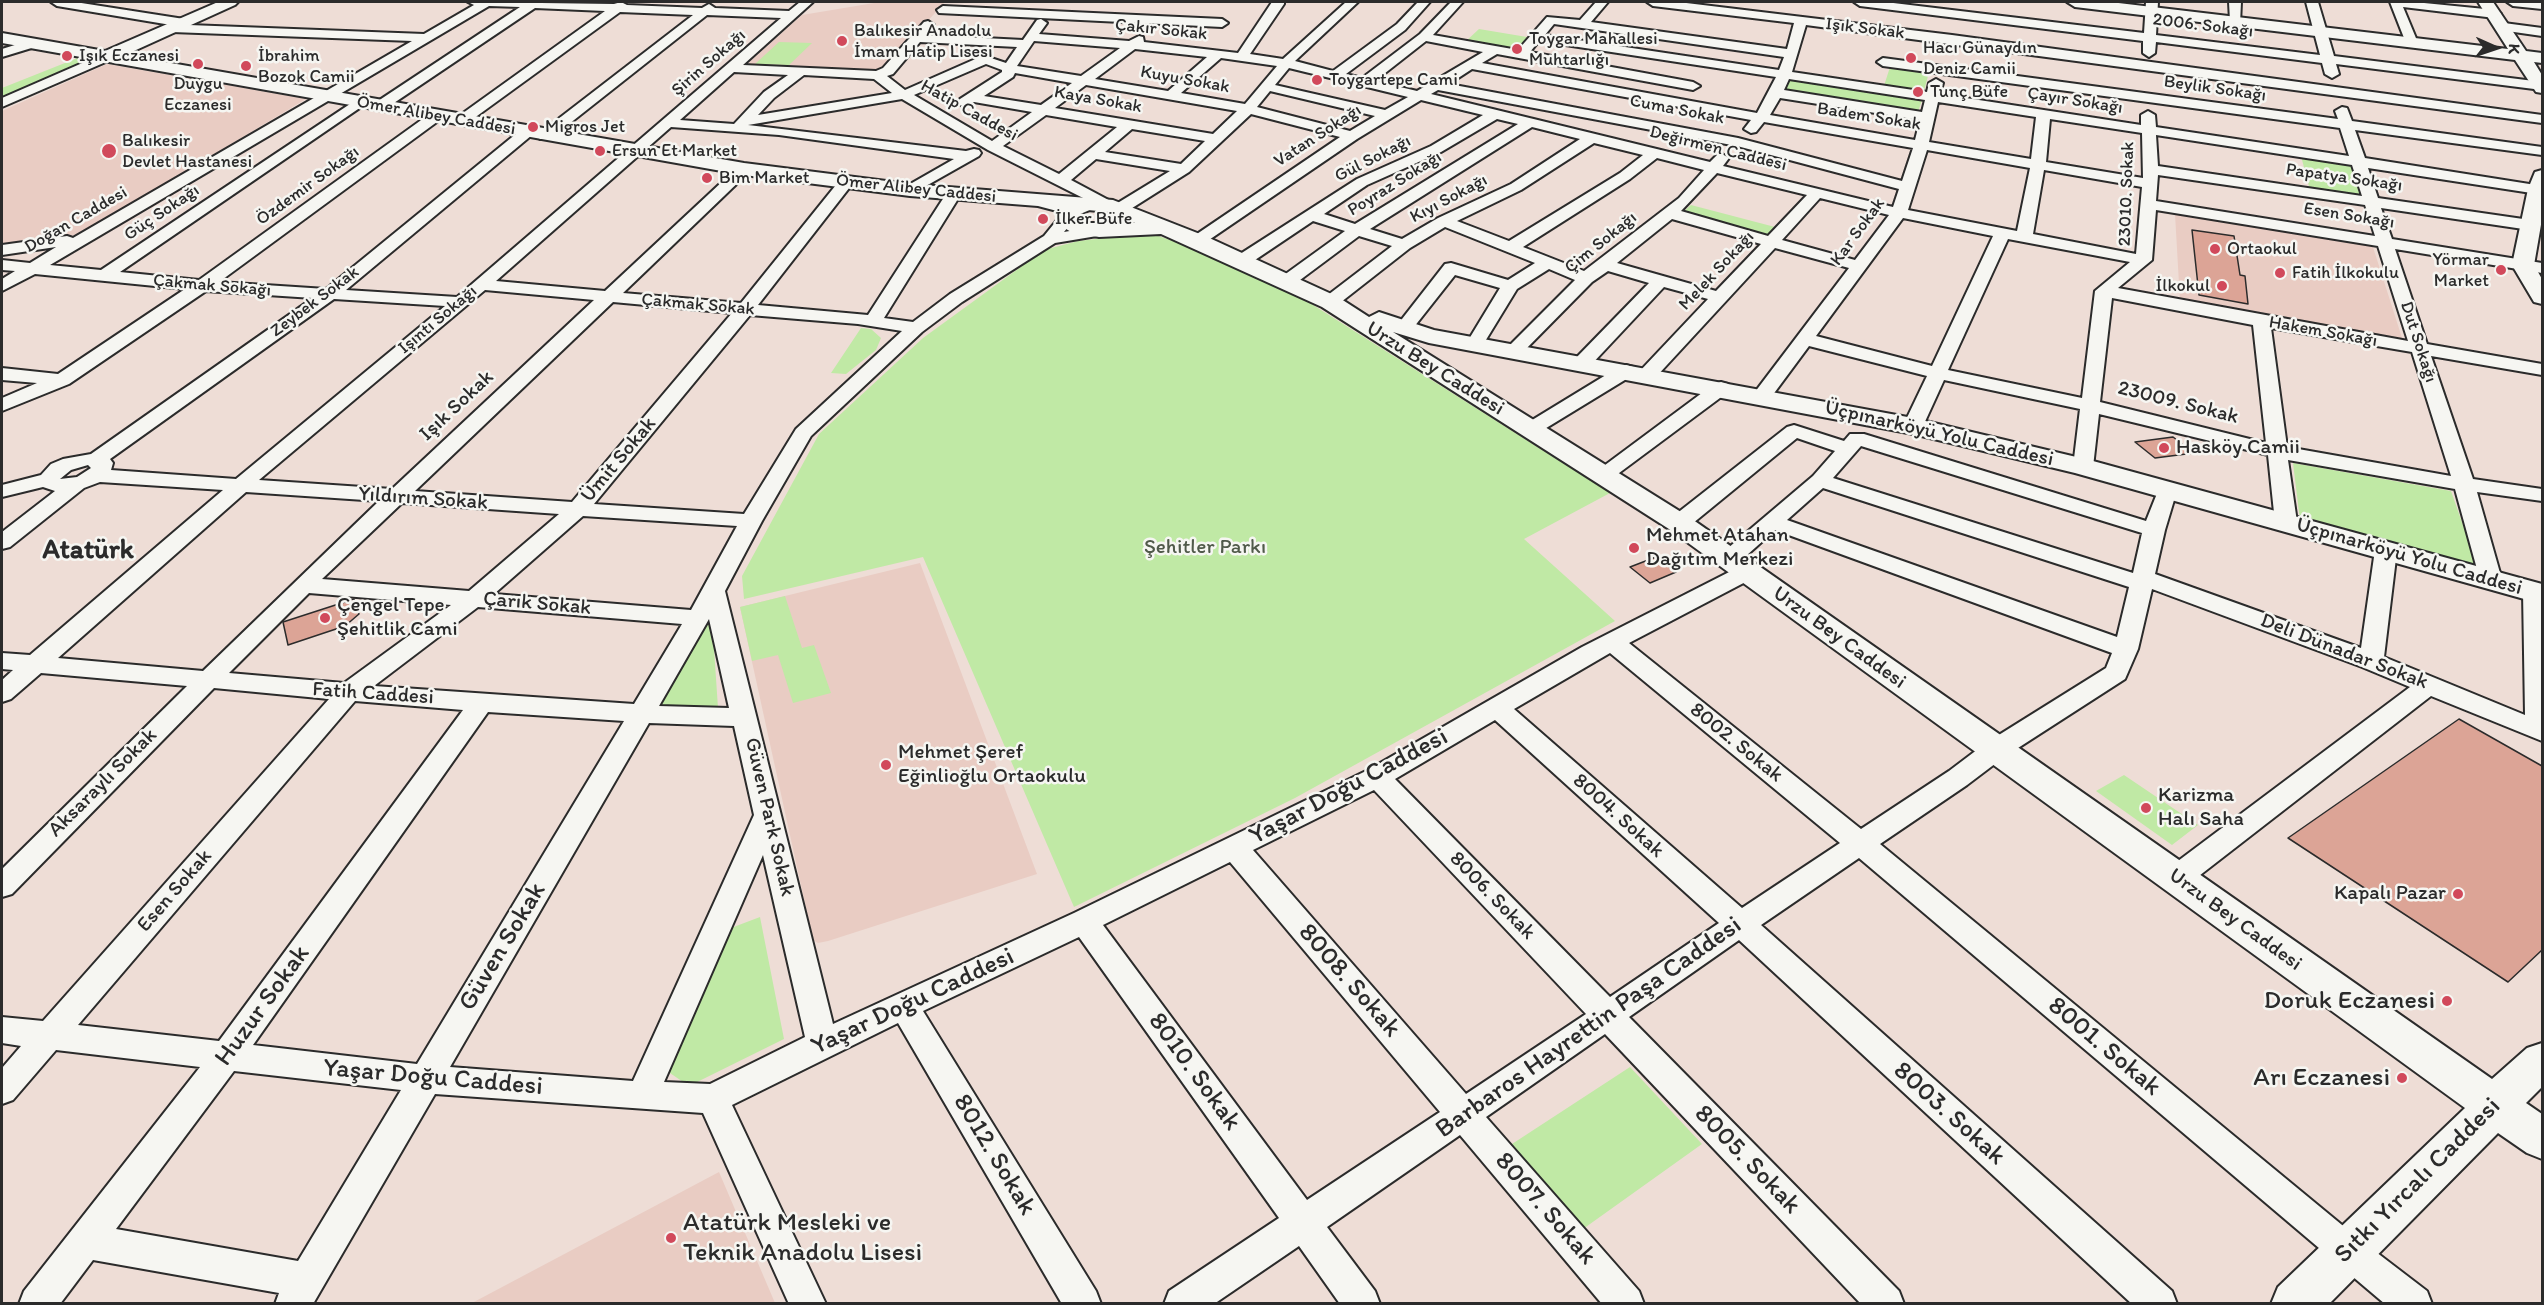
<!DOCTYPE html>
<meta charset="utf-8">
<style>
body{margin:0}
#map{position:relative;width:2544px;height:1305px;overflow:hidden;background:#eeddd6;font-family:Itim,sans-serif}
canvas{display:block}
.frame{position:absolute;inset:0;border:3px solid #2b2b2b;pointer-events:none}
.north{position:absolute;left:2466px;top:18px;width:60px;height:60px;-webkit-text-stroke:4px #f6f6f2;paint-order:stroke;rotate:93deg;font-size:16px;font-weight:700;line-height:24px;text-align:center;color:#2b2b2b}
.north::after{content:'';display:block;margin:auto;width:21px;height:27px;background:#2b2b2b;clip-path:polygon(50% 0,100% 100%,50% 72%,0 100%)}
</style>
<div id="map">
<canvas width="2544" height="1305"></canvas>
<div class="frame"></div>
<div class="north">K</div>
</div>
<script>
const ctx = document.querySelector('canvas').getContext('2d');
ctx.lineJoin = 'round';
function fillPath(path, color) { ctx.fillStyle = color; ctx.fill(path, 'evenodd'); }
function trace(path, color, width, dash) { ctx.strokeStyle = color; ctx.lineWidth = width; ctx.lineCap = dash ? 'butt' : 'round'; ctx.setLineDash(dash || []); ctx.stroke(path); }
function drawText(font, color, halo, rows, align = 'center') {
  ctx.font = font + ' Itim,sans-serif'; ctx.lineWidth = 5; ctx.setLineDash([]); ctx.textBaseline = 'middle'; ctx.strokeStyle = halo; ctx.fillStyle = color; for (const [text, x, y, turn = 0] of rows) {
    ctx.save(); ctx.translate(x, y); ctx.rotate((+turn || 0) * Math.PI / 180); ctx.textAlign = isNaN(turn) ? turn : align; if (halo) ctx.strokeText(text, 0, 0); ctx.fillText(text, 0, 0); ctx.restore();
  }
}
const built = new Path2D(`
 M880 2H945L882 71 745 66 802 15Z
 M107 64 306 99 81 234 2 246V111Z
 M2175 214 2372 244 2403 341 2180 301Z
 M920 563 1037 874 828 941 818 943 813 940 740 607Z
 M719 1172 775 1303H472Z`);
const green = new Path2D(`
 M1479 29 1533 38 1519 52 1464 43Z
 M779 42 812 43 789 65 755 64Z
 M80 57 92 59 2 98V88Z
 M1890 67 1929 72 1923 95 1883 89Z
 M1789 80 1922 100 1918 112 1783 91Z
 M2301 156 2350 163 2361 198 2310 190Z
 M1691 205 1775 227 1767 235 1683 212Z
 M1149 233 1192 247 1310 303 1610 493 1524 539 1615 621 1295 798 1074 907 923 557 744 599 742 576 819 434 923 338 1044 250 1078 241Z
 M861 328 871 329 881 338 876 350 846 374 831 373Z
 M2293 463 2451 491 2477 565 2300 520Z
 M785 596 802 648 814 645 831 693 793 703 778 655 752 661 740 607Z
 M706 619H712L718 708H656Z
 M2124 775 2198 825 2172 845 2096 791Z
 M760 917 784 1039 689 1086 667 1071 723 931Z
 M1630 1067 1702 1144 1583 1229 1512 1144Z`);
const building = new Path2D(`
 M2192 230 2234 236 2240 275 2245 276 2248 304 2199 295Z
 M2173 437 2194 453 2155 458 2135 442Z
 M1656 557 1676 572 1650 583 1630 567Z
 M354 599 359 614 345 626 288 645 283 622Z
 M2459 719 2542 766V950L2508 982 2288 838Z`);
const minor = new Path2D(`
 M51 2H75L184 19 188 20 189 25 424 34 474 5 468 2 614 4 621 2 627 5 702 8 709 4 715 8 789 11 800 2H813L743 65 876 71 883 68 924 22 928 21 934 25 926 35 1023 40 1037 20 1041 19 1047 23 1039 34 1129 41 1139 36 1143 37 1144 42 1238 53 1272 2H1284V4L1250 54 1283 59 1346 2H1358L1295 61 1333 71 1397 24 1418 2H1430L1405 30 1346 74 1362 78 1420 34 1451 2H1463L1433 35 1518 50 1547 17 1580 20 1596 2H1608L1591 22 1787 49 1794 23 1653 6 1647 2H1678L1952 35 2542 115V123L1806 25 1792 72 1927 92 1929 83 1936 79 1943 83 1940 94 2141 125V115L2148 111 2155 115 2156 127 2349 156 2340 128 1883 66 1877 62 1883 58 2338 119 2335 111 2342 107 2347 108 2352 121 2542 147V155L2355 130 2365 158 2542 186V192L2538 194 2368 168 2378 198 2530 220 2538 225 2530 230 2381 208 2392 239 2542 263V273L2395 249 2427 344 2542 364V375L2431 356 2473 479 2542 489V501L2477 492 2502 580 2499 585 2491 587 2483 585 2480 580 2455 489 2288 460 2297 522 2294 527 2286 528 2278 527 2275 522 2268 455 2099 414 2093 467 2090 471 2083 473 2076 471 2073 467 2080 409 1944 380 1923 426 1920 430H1906L1903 426 1927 376 1809 346 1769 400H1755L1752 396 1755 392 1849 268 1775 248 1654 379H1640L1638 375 1640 371 1708 299 1664 287 1589 367H1575L1573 363 1575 359 1649 283 1608 271 1592 282 1520 355H1508L1505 351 1508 347 1575 280 1549 269 1517 289 1481 348H1469L1466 344 1500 288 1455 275 1410 332H1398L1395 328 1445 264 1451 263 1508 280 1535 263 1445 227 1410 248 1336 306H1324L1321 302 1324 298 1392 246 1359 236 1292 286H1280L1277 282 1280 278 1345 231 1313 221 1249 264H1237L1235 260 1237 256 1357 179 1431 146 1483 115 1421 100 1357 139 1203 244H1191L1189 241 1191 238 1340 137 1251 114 1189 172 1129 210 1134 217 1127 226 1109 234 1055 243 962 302 922 332 811 436 762 521 725 591 833 1024 1074 913 1368 770 1582 647 1739 567 1747 565 1755 567 1758 572 1755 577 1629 643 1861 829 1949 771 1986 743 2106 668 2112 653 1775 530 1737 564 1729 566 1721 564 1718 559 1721 554 1813 476 1835 451 1797 438 1687 528 1679 529 1671 528 1668 523 1671 518 1787 427 1794 425 1844 441 1850 434H1864L2146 521 2160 486 2167 484 2174 486 2177 490 2165 530 2155 574 2361 648 2375 550 2378 545 2386 543 2394 545 2397 550 2384 657 2525 715 2523 591 2526 586 2534 584 2542 586V741L2431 696 2186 886 2176 889 2166 886 2162 878 2166 870 2410 687 2362 667 2152 589 2138 649 2125 679 2004 757 1967 785 1880 844 2359 1239 2427 1291 2432 1304H2385L1859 858 1761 925 2172 1291 2177 1304H2132L1739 940 1629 1017 1899 1291 1904 1304H1861L1605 1034 1486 1117 1639 1291 1644 1304H1602L1460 1135 1327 1227 1375 1291 1380 1304H1340L1299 1246 1214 1304H1164L1169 1291 1279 1218 1079 937 923 1011 1096 1291 1101 1304H1062L898 1023 732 1105 826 1304H789L703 1113 435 1094 313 1304H275L279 1293 93 1260 60 1304H19L24 1291 200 1067 56 1050 13 1100 2 1104V1068L21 1046 2 1043V1017L43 1021 329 699 214 688 12 894 2 897V869L187 686 41 673 11 699 2 702V680L13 670 2 669V653L30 655 223 490 100 482 84 488 10 547 2 549V532L55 491 43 487 2 497V485L41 475 51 464 63 459 91 454 313 298 206 291 69 384 2 411V398L37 383 2 380V368L58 374 185 289 35 274 2 291V279L15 271 2 270V260L30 263 56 247 2 255V245L67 236 73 238 412 41 172 32 166 28 171 25 57 6ZM489 6 520 7 375 103 373 106 375 109H385L535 8 605 11 456 118 454 121 456 124H466L620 12 693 15 540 133 538 136 540 139H550L707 15 781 18 457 297 346 290 532 135 534 132 532 129H522L326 289 219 282 441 119 443 116 441 113H431L199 280 120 272 364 105 366 102 364 99 359 98 101 270 50 265ZM1554 24 1784 57 1779 70 1545 35ZM1034 41 1120 48 1081 76 1017 66ZM1426 41 1483 52 1417 91 1375 81ZM1539 41 1776 77 1757 113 1482 63 1497 54 1693 90 1700 86 1693 82 1530 52ZM920 42 1017 47 1006 63 985 56 980 57 905 90 887 76 893 74ZM1135 49 1207 57 1168 91 1095 79ZM1221 58 1277 66 1245 104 1181 93ZM986 64 1002 70V72L960 99 958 102 960 105 965 106 974 102 1032 112 992 141 914 95ZM1289 68 1408 97 1385 110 1275 85ZM1472 69 1751 120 1744 129 1751 133 1756 132 1764 122 1913 148 1902 181 1738 138 1449 84ZM734 72 788 75 764 92 734 124 680 120ZM1015 73 1072 83 1041 105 984 96 1013 77ZM804 75 874 79 892 93 758 115 774 98ZM1789 79 1925 100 1922 112 1784 90ZM1086 85 1237 111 1213 134 1055 108ZM1438 90 1737 146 1899 189 1893 207 1723 166 1729 158 1722 154 1717 155 1710 162 1431 94ZM1270 91 1375 116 1350 131 1257 107ZM1780 98 1920 120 1915 140 1770 115ZM902 99 988 150 1089 201 1066 209 1044 236 950 294 913 322 884 318 961 194 958 191H948L868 315 758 305 853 183 845 178 840 180 741 303 623 293 749 172 751 169 749 166H739L605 291 496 281 671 127 779 135 954 159 905 187 902 190 910 195 979 156 981 153 979 150 974 149 966 151 748 125ZM1938 102 2036 117 2031 159 1929 142ZM1046 115 1117 127 1059 174 1003 146ZM1497 119 1518 124 1355 224 1324 214 1367 185 1441 152ZM2050 119 2142 133 2143 178 2046 162ZM1532 127 1580 139 1511 184 1438 218 1402 239 1370 229ZM1132 129 1205 141 1181 164 1105 152ZM2156 135 2352 165 2362 196 2158 166ZM1594 143 1643 155 1620 173 1509 241 1457 221 1521 190ZM1927 150 2030 168 2017 231 1908 210ZM1657 158 1704 170 1679 198 1584 271 1523 247 1630 179ZM1096 159 1170 171 1116 204 1071 180ZM2044 170 2142 187 2136 254 2033 234ZM1717 173 1807 195 1768 236 1681 211ZM2158 175 2365 205 2375 236 2156 201ZM1820 198 1889 215 1855 260 1782 240ZM1099 206 1112 209 1118 217 1098 226 1064 232 1078 215ZM2156 210 2378 246 2408 341 2118 288 2152 260ZM1903 218 1993 236 1932 366 1816 336ZM1672 219 1761 244 1716 291 1617 263ZM2008 239 2130 262 2095 291 2082 398 1948 370ZM485 290 594 300 392 489 259 480ZM2112 298 2253 325 2266 443 2100 402ZM334 299 445 306 236 479 111 470 113 463 110 459ZM613 302 732 313 572 502 415 491ZM750 315 858 324 902 331 796 429 744 514 594 504ZM2271 328 2412 352 2451 476 2287 447ZM1861 446 2142 533 2133 573 1833 478ZM88 465 91 468 77 477 60 479 71 470ZM1823 488 2129 587 2117 637 1787 520ZM246 492 379 501 203 671 58 658ZM402 503 559 514 469 591 322 579ZM583 516 737 526 691 610 494 594ZM309 593 451 605 344 683 229 673ZM478 607 682 624 634 704 374 686ZM709 619 729 708 659 706ZM1610 653 1840 843 1742 908 1514 709ZM355 701 463 710 219 1041 78 1025ZM488 712 624 721 417 1064 253 1045ZM1495 720 1719 923 1610 997 1395 779ZM649 723 734 726 754 815 633 1081 450 1067ZM1374 790 1586 1014 1466 1094 1253 850ZM763 855 805 1037 710 1084 664 1082ZM1230 862 1440 1112 1307 1200 1103 925ZM234 1071 401 1090 298 1261 116 1229Z
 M1854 2H1885L2144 33 2146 2H2158L2156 35 2320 55 2306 2H2318L2334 56 2542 82V90L2336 64 2339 74 2332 78 2325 74 2322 63 2156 42 2155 53 2149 57 2143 53V41L1860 6Z
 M2229 2H2241L2240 24H2232L2230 21Z
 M2390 2H2414L2495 10 2501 14 2495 18 2403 7 2418 43 2412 47 2406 43Z
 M2507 2H2542V9L2513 6Z
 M943 6 1222 19 1228 23 1222 27 939 13 937 10Z
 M2504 23 2542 28V36L2500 30 2498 27Z
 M34 39 40 43 38 46 2 57V49Z
 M110 51 115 52 116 55 115 58 2 107V98Z
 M1626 365 1633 367 1635 371 1633 375 1538 433H1524L1521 429 1524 425 1619 367Z
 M1721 382 1728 384 1731 388 1728 392 1611 479 1604 481 1597 479 1594 475 1597 471 1714 384Z`);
const major = new Path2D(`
 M218 2H238L235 5 125 55 744 163 910 184 1113 200 1205 236 1338 297 1369 317 1379 312 1434 330 1913 418 2093 461 2542 584V604L2075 473 1913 434 1429 343 1393 332 1689 517 2492 1079 2527 1048 2542 1043V1087L2526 1103 2542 1114V1159L2527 1153 2498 1133 2329 1304H2271L2278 1287 2465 1108 1669 529 1322 307 1161 234 1099 237 1071 232 1063 227 1057 211 1038 206 910 196 744 175 2 43V33L105 51ZM1077 209 1109 212 1135 223H1085L1079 219Z
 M2067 2H2110L2508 49 2478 2H2493L2526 51 2542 53V63L2534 62 2542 75V93L2536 92 2515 60 2075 7Z
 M2542 170V219L2534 265 2542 279V304L2534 302 2512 265 2528 189 2535 172Z`);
const markers = [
 [842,41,6,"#d1495b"],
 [1517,49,6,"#d1495b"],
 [67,56,6,"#d1495b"],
 [1911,58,6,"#d1495b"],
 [198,64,6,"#d1495b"],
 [246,66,6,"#d1495b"],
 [1317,80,6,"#d1495b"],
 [1918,92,6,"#d1495b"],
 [533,127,6,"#d1495b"],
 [109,151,8,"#d1495b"],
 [600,151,6,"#d1495b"],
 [707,178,6,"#d1495b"],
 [1043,219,6,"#d1495b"],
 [2215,249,6,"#d1495b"],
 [2501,270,6,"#d1495b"],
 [2280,273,6,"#d1495b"],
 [2222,286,6,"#d1495b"],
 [2164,448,6,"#d1495b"],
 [1634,548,6,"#d1495b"],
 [325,618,6,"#d1495b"],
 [886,765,6,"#d1495b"],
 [2146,808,6,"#d1495b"],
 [2458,894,6,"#d1495b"],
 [2447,1001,6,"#d1495b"],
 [2402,1078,6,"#d1495b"],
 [671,1238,6,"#d1495b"]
];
const farStreetnames = [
 ["2006. Sokağı",2203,26,7],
 ["Işık Sokak",1865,29,7],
 ["Çakır Sokak",1161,30,6],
 ["Şirin Sokağı",709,63,-41],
 ["Kuyu Sokak",1185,80,10],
 ["Beylik Sokağı",2215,89,8],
 ["Kaya Sokak",1098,100,10],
 ["Çayır Sokağı",2075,101,9],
 ["Cuma Sokak",1677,110,11],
 ["Hatip Caddesi",969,111,29],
 ["Ömer Alibey Caddesi",436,116,10],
 ["Badem Sokak",1869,117,9],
 ["Vatan Sokağı",1318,136,-33],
 ["Değirmen Caddesi",1718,149,14],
 ["Gül Sokağı",1373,159,-27],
 ["Papatya Sokağı",2344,178,8],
 ["Poyraz Sokağı",1395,184,-32],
 ["Özdemir Sokağı",308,186,-36],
 ["Ömer Alibey Caddesi",916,189,6],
 ["23010. Sokak",2127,194,-88],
 ["Kıyı Sokağı",1449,199,-28],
 ["Güç Sokağı",162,213,-34],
 ["Esen Sokağı",2349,216,9],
 ["Doğan Caddesi",76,220,-30],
 ["Kar Sokak",1858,232,-54],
 ["Çim Sokağı",1601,243,-39],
 ["Melek Sokağı",1717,271,-47],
 ["Çakmak Sokağı",212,286,5],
 ["Zeybek Sokak",315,302,-37],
 ["Çakmak Sokak",698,305,5],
 ["Işıntı Sokağı",438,320,-40],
 ["Hakem Sokağı",2323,332,10],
 ["Dut Sokağı",2418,342,72]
];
const farPoinames = [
 ["Balıkesir Anadolu",854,31],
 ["İmam Hatip Lisesi",854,52],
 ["Toygar Mahallesi",1529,39],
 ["Muhtarlığı",1529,60],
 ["Hacı Günaydın",1923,48],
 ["Deniz Camii",1923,69],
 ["Işık Eczanesi",79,56],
 ["İbrahim",258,56],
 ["Bozok Camii",258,77],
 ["Toygartepe Cami",1329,80],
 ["Duygu",198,84,"center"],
 ["Eczanesi",198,105,"center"],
 ["Tunç Büfe",1930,92],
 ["Migros Jet",545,127],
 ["Balıkesir",122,141],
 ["Devlet Hastanesi",122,162],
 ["Ersun Et Market",612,151],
 ["Bim Market",719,178],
 ["İlker Büfe",1055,219],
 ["Ortaokul",2227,249],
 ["Yörmar",2489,260,"right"],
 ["Market",2489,281,"right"],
 ["Fatih İlkokulu",2292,273],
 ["İlkokul",2210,286,"right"]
];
const streetNames = [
 ["Urzu Bey Caddesi",1435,369,32],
 ["23009. Sokak",2178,403,14],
 ["Işık Sokak",457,406,-43],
 ["Üçpınarköyü Yolu Caddesi",1939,434,13],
 ["Ümit Sokak",619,460,-50],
 ["Yıldırım Sokak",423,499,4],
 ["Üçpınarköyü Yolu Caddesi",2409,557,16],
 ["Çarık Sokak",537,604,5],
 ["Urzu Bey Caddesi",1839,638,36],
 ["Deli Dünadar Sokak",2344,652,21],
 ["Fatih Caddesi",373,694,4],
 ["8002. Sokak",1736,743,39],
 ["Aksaraylı Sokak",103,783,-45],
 ["8004. Sokak",1618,816,42],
 ["Güven Park Sokak",769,817,77],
 ["Esen Sokak",175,891,-49],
 ["8006. Sokak",1492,896,46],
 ["Urzu Bey Caddesi",2235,920,36]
];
const poiNames = [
 ["Hasköy Camii",2176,448],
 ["Mehmet Atahan",1646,536],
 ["Dağıtım Merkezi",1646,560],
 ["Çengel Tepe",337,606],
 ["Şehitlik Cami",337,630],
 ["Mehmet Şeref",898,753],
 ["Eğinlioğlu Ortaokulu",898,777],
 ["Karizma",2158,796],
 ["Halı Saha",2158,820],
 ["Kapalı Pazar",2446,894,"right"]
];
const parkNames = [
 ["Şehitler Parkı",1205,548]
];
const nearStreetnames = [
 ["Yaşar Doğu Caddesi",1349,787,-28],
 ["Güven Sokak",503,947,-59],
 ["8008. Sokak",1349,981,49],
 ["Yaşar Doğu Caddesi",913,1002,-25],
 ["Huzur Sokak",263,1006,-54],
 ["Barbaros Hayrettin Paşa Caddesi",1589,1028,-35],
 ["8001. Sokak",2104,1047,40],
 ["8010. Sokak",1194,1072,54],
 ["Yaşar Doğu Caddesi",433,1078,5],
 ["8003. Sokak",1949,1114,42],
 ["8012. Sokak",994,1155,59],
 ["8005. Sokak",1747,1160,46],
 ["Sıtkı Yırcalı Caddesi",2418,1181,-45],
 ["8007. Sokak",1545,1209,49]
];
const nearPoinames = [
 ["Doruk Eczanesi",2435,1001],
 ["Arı Eczanesi",2390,1078],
 ["Atatürk Mesleki ve",683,1223,"left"],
 ["Teknik Anadolu Lisesi",683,1253,"left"]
];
const districtNames = [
 ["Atatürk",88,551]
];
fillPath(built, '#e9ccc3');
fillPath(green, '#c0e9a5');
fillPath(building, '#dca496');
trace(building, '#2b2b2b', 1.5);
trace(minor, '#2b2b2b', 4);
trace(major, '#2b2b2b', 4);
fillPath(minor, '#f6f6f2');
fillPath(major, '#f6f6f2');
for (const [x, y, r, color] of markers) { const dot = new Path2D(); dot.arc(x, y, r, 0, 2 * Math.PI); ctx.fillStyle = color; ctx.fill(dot); trace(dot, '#f6f6f2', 2); }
drawText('18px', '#2b2b2b', '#f6f6f2', farStreetnames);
drawText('18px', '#2b2b2b', '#f6f6f2', farPoinames, 'left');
drawText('21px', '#2b2b2b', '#f6f6f2', streetNames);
drawText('21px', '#2b2b2b', '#f6f6f2', poiNames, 'left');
drawText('21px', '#505a4a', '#f6f6f2', parkNames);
drawText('26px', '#2b2b2b', '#f6f6f2', nearStreetnames);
drawText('26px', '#2b2b2b', '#f6f6f2', nearPoinames, 'right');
drawText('bold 27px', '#2b2b2b', '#f6f6f2', districtNames);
</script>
